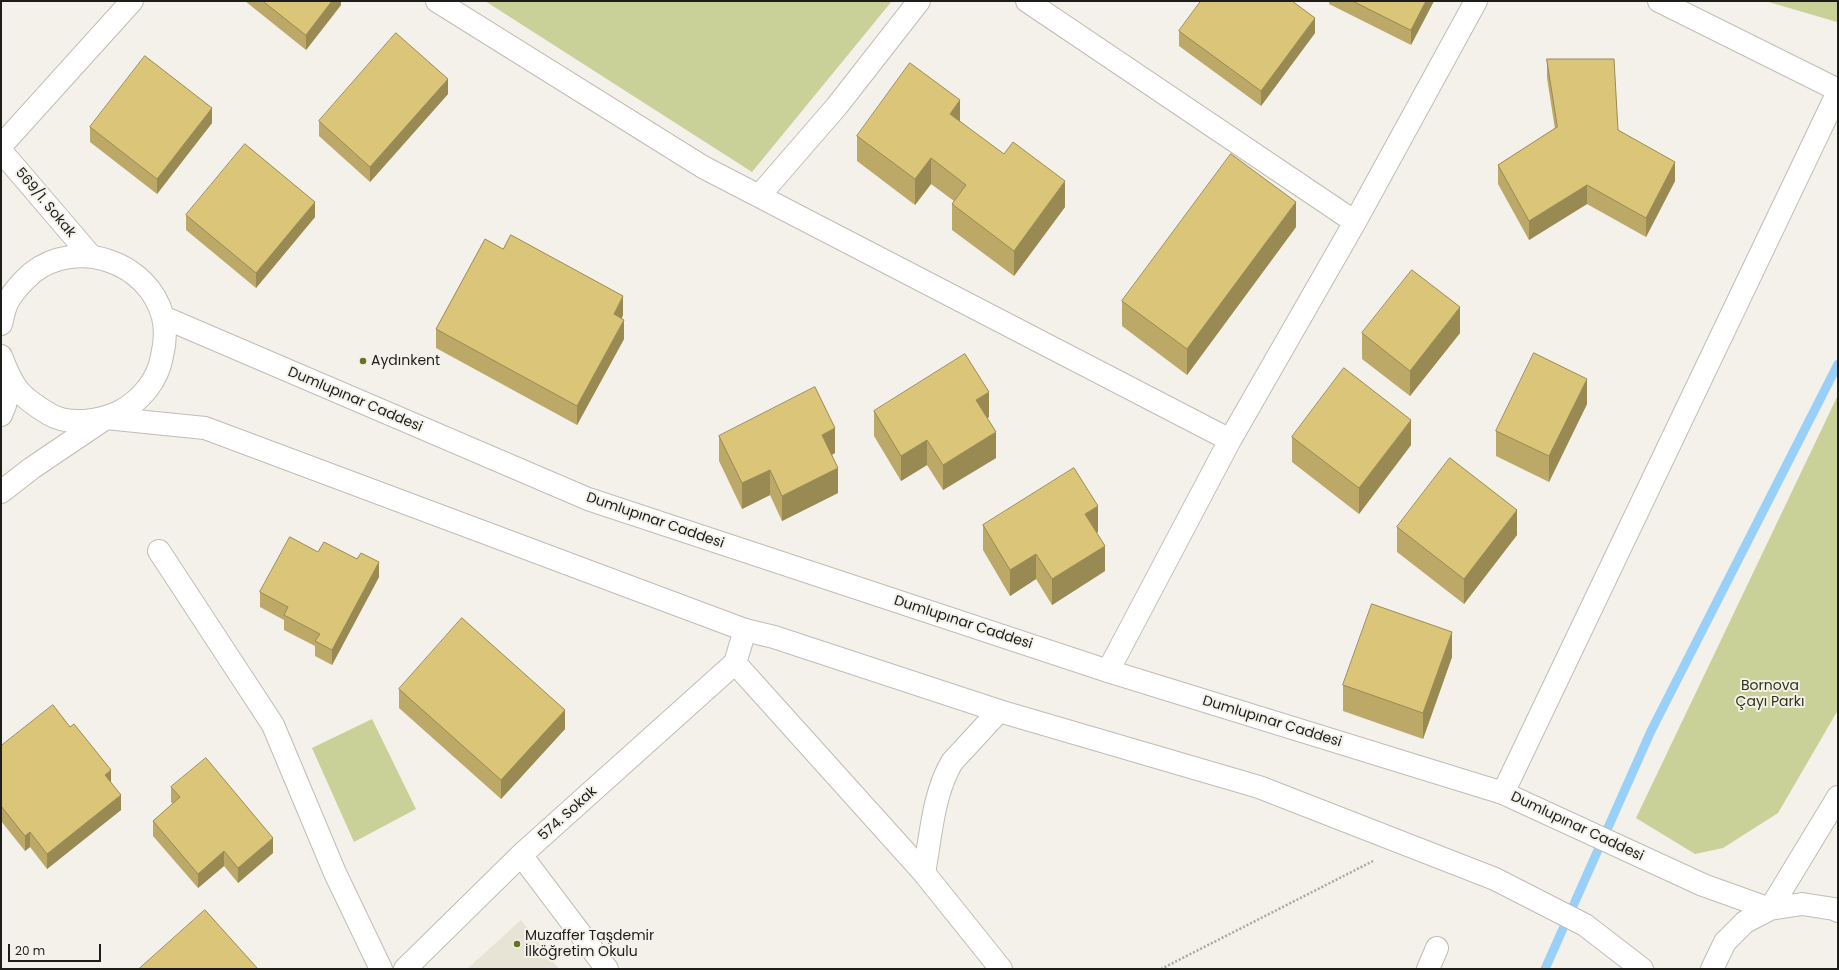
<!DOCTYPE html>
<meta charset="utf-8">
<style>
body{margin:0}
#map{position:relative;width:1839px;height:970px;overflow:hidden;background:#f3f1e9;font-family:Poppins,sans-serif}
canvas{display:block}
.frame{position:absolute;inset:0;border:2px solid #1d1d1a;pointer-events:none}
.scale{position:absolute;left:8px;top:944px;width:93px;height:18px;box-sizing:border-box;border:2px solid #1d1d1a;border-top:0;padding-left:5px;font-size:12px;line-height:14px;white-space:nowrap;color:#1d1d1a;-webkit-text-stroke:3px #f3f1e9;paint-order:stroke}
</style>
<div id="map">
<canvas width="1839" height="970"></canvas>
<div class="frame"></div>
<div class="scale">20 m</div>
</div>
<script>
const ctx = document.querySelector('canvas').getContext('2d');
ctx.lineJoin = 'round';
function fillPath(path, color) { ctx.fillStyle = color; ctx.fill(path, 'evenodd'); }
function trace(path, color, width, dash) { ctx.strokeStyle = color; ctx.lineWidth = width; ctx.lineCap = dash ? 'butt' : 'round'; ctx.setLineDash(dash || []); ctx.stroke(path); }
function drawText(font, color, halo, rows, align = 'center') {
  ctx.font = font + ' Poppins,sans-serif'; ctx.lineWidth = 4; ctx.setLineDash([]); ctx.textBaseline = 'middle'; ctx.strokeStyle = halo; ctx.fillStyle = color; for (const [text, x, y, turn = 0] of rows) {
    ctx.save(); ctx.translate(x, y); ctx.rotate((+turn || 0) * Math.PI / 180); ctx.textAlign = isNaN(turn) ? turn : align; if (halo) ctx.strokeText(text, 0, 0); ctx.fillText(text, 0, 0); ctx.restore();
  }
}
const built = new Path2D(`
 M521 920 559 969H467Z`);
const green = new Path2D(`
 M485 1H892L752 172Z
 M1765 1H1838V21L1837 22Z
 M1838 395V710L1778 813 1723 848 1695 854 1636 818Z
 M372 719 416 809 354 842 312 748Z`);
const stream = new Path2D(`
 M1545 969 1651 731 1838 364`);
const path = new Path2D(`
 M1161 969 1373 861`);
const minor = new Path2D(`
 M437 1 703 167 1230 440
 M1027 1 1355 222
 M1659 1 1838 90
 M1 146 132 1
 M759 196 837 106 919 1
 M1 415 5 405 11 381
 M1 492 32 468 106 418
 M159 551 273 725 335 873 381 969
 M745 630 735 663 924 873 1001 969
 M1108 671 1230 440 1355 222 1476 1
 M1503 793 1838 92
 M521 855 607 969
 M924 873C931 836 933 794 952 762L999 711
 M405 969 521 855 735 663
 M1428 969 1437 948`);
const major = new Path2D(`
 M1 151 90 255
 M163 317 588 499 1108 671 1503 793 1703 885 1770 909
 M1 324C3 317 4 310 7 303 13 291 22 282 32 273 77 238 148 261 163 317 166 330 165 344 162 356 158 380 141 401 119 412 100 421 69 426 49 414 19 396 13 388 1 356
 M106 418 205 428 745 630 774 637 999 711 1259 787 1495 879 1585 925 1642 969
 M1770 909 1838 797
 M1712 969 1725 942 1745 922 1770 909 1802 904 1834 909 1838 911`);
const wall = new Path2D(`
 M245 1H341V5L306 50Z
 M1329 1H1434L1411 45 1329 4Z
 M1179 31 1315 33 1261 106 1179 46Z
 M1547 59 1618 130 1675 181 1646 237 1587 204 1529 240 1498 184V165L1555 129 1547 78Z
 M448 94 370 182 319 136V121Z
 M960 121 1065 207 1014 276 952 230V204L954 201 931 184 915 205 857 161V136Z
 M212 123 157 194 90 142V127Z
 M186 215 315 217 256 288 186 230Z
 M1296 227 1187 375 1122 326V301Z
 M623 315 622 318 624 339 577 425 436 348V329Z
 M1362 333H1460L1410 396 1362 359Z
 M1587 404 1549 482 1496 456V431Z
 M874 411 989 417 987 419 996 458 943 490 927 465 901 481 874 436Z
 M719 436 835 453 832 455 838 493 782 521 770 495 742 509 719 461Z
 M1292 437 1411 445 1359 514 1292 462Z
 M983 525 1098 532 1096 533 1105 571 1052 605 1036 579 1010 596 983 550Z
 M1397 527 1517 535 1464 604 1397 552Z
 M318 552 379 577 332 665 315 656V646L284 630V620L260 607V592Z
 M1452 657 1423 739 1343 711V685Z
 M399 689 565 729 501 799 399 708Z
 M1 746 111 782 121 810 47 869 30 847 25 851 1 821Z
 M171 787 273 853 238 883 224 866 198 888 153 836V821L173 804 171 802Z`);
const shadedWall = new Path2D(`
 M332 1H341V5L306 50V35Z
 M1426 1H1434L1411 45V30Z
 M1315 18V33L1261 106V91Z
 M448 79V94L370 182V167Z
 M960 100V125L950 114Z
 M212 108V123L157 194V179Z
 M931 158V184L915 205V179Z
 M1675 162V181L1646 237V218Z
 M1065 181V207L1014 276V251Z
 M1587 185V204L1529 240V221Z
 M315 202V217L256 288V273Z
 M1296 202V227L1187 375V349Z
 M623 296V315L614 333V314Z
 M1460 307V333L1410 396V371Z
 M624 320V339L577 425V406Z
 M1587 379V404L1549 482V456Z
 M989 392V417L976 425V400Z
 M1411 420V445L1359 514V488Z
 M835 428V453L822 460V435Z
 M996 432V458L943 490V465Z
 M927 440V465L901 481V456Z
 M838 468V493L782 521V496Z
 M770 470V495L742 509V483Z
 M1098 506V532L1085 539V514Z
 M1517 510V535L1464 604V579Z
 M1105 546V571L1052 605V579Z
 M1036 554V579L1010 596V570Z
 M379 562V577L332 665V650Z
 M1452 632V657L1423 739V713Z
 M565 710V729L501 799V780Z
 M111 770V785L105 775Z
 M121 795V810L47 869V854Z
 M30 832V847L25 851V836Z
 M273 838V853L238 883V868Z
 M224 851V866L198 888V874Z`);
const building = new Path2D(`
 M263 1H332L306 35Z
 M1201 1H1292L1315 18 1261 91 1179 31Z
 M1353 1H1426L1411 30Z
 M396 33 448 79 370 167 319 121Z
 M145 56 212 108 157 179 90 127Z
 M1547 59H1614L1618 130 1675 162 1646 218 1587 185 1529 221 1498 165 1557 127Z
 M910 63 960 100 950 114 1004 154 1013 142 1065 181 1014 251 952 204 966 185 931 158 915 179 857 136Z
 M245 144 315 202 256 273 186 215Z
 M1231 154 1296 202 1187 349 1122 301Z
 M511 235 623 296 614 314 624 320 577 406 436 329 485 239 503 249Z
 M1412 270 1460 307 1410 371 1362 333Z
 M1534 353 1587 379 1549 456 1496 431Z
 M965 354 989 392 976 400 996 432 943 465 927 440 901 456 874 411Z
 M1344 368 1411 420 1359 488 1292 437Z
 M815 387 835 428 822 435 838 468 782 496 770 470 742 483 719 436Z
 M1450 458 1517 510 1464 579 1397 527Z
 M1074 468 1098 506 1085 514 1105 546 1052 579 1036 554 1010 570 983 525Z
 M290 537 318 552 324 542 357 559 361 553 379 562 332 650 315 641 320 634 284 615 288 607 260 592Z
 M1372 604 1452 632 1423 713 1343 685Z
 M462 618 565 710 501 780 399 689Z
 M53 705 70 727 74 724 111 770 105 775 121 795 47 854 30 832 25 836 1 806V746Z
 M206 758 273 838 238 868 224 851 198 874 153 821 180 797 171 787Z
 M205 910 258 969H139Z`);
const markers = [
 [363,361,4,"#637524"],
 [517,944,4,"#637524"]
];
const streetNames = [
 ["569/1. Sokak",45,203,50],
 ["Dumlupınar Caddesi",355,400,23],
 ["Dumlupınar Caddesi",655,521,19],
 ["Dumlupınar Caddesi",963,623,18],
 ["Dumlupınar Caddesi",1272,722,17],
 ["574. Sokak",568,814,-42],
 ["Dumlupınar Caddesi",1577,827,25]
];
const poiNames = [
 ["Aydınkent",371,361],
 ["Muzaffer Taşdemir",525,936],
 ["İlköğretim Okulu",525,952]
];
const parkNames = [
 ["Bornova",1770,686],
 ["Çayı Parkı",1770,702]
];
fillPath(built, '#e8e4d5');
fillPath(green, '#c9d199');
trace(stream, '#99d0f9', 9);
trace(minor, '#bfbdb5', 24);
trace(major, '#bfbdb5', 24);
trace(path, '#a8a7a1', 2.5, [2, 2]);
trace(minor, '#fff', 22);
trace(major, '#fff', 22);
fillPath(wall, '#bca967');
fillPath(shadedWall, '#998a54');
fillPath(building, '#dbc578');
trace(building, '#998a54', 1);
for (const [x, y, r, color] of markers) { const dot = new Path2D(); dot.arc(x, y, r, 0, 2 * Math.PI); ctx.fillStyle = color; ctx.fill(dot); trace(dot, '#f3f1e9', 1.5); }
drawText('14px', '#1d1d1a', '#f3f1e9', streetNames);
drawText('14px', '#1d1d1a', '#f3f1e9', poiNames, 'left');
drawText('14px', '#313514', '#f3f1e9', parkNames);
</script>
